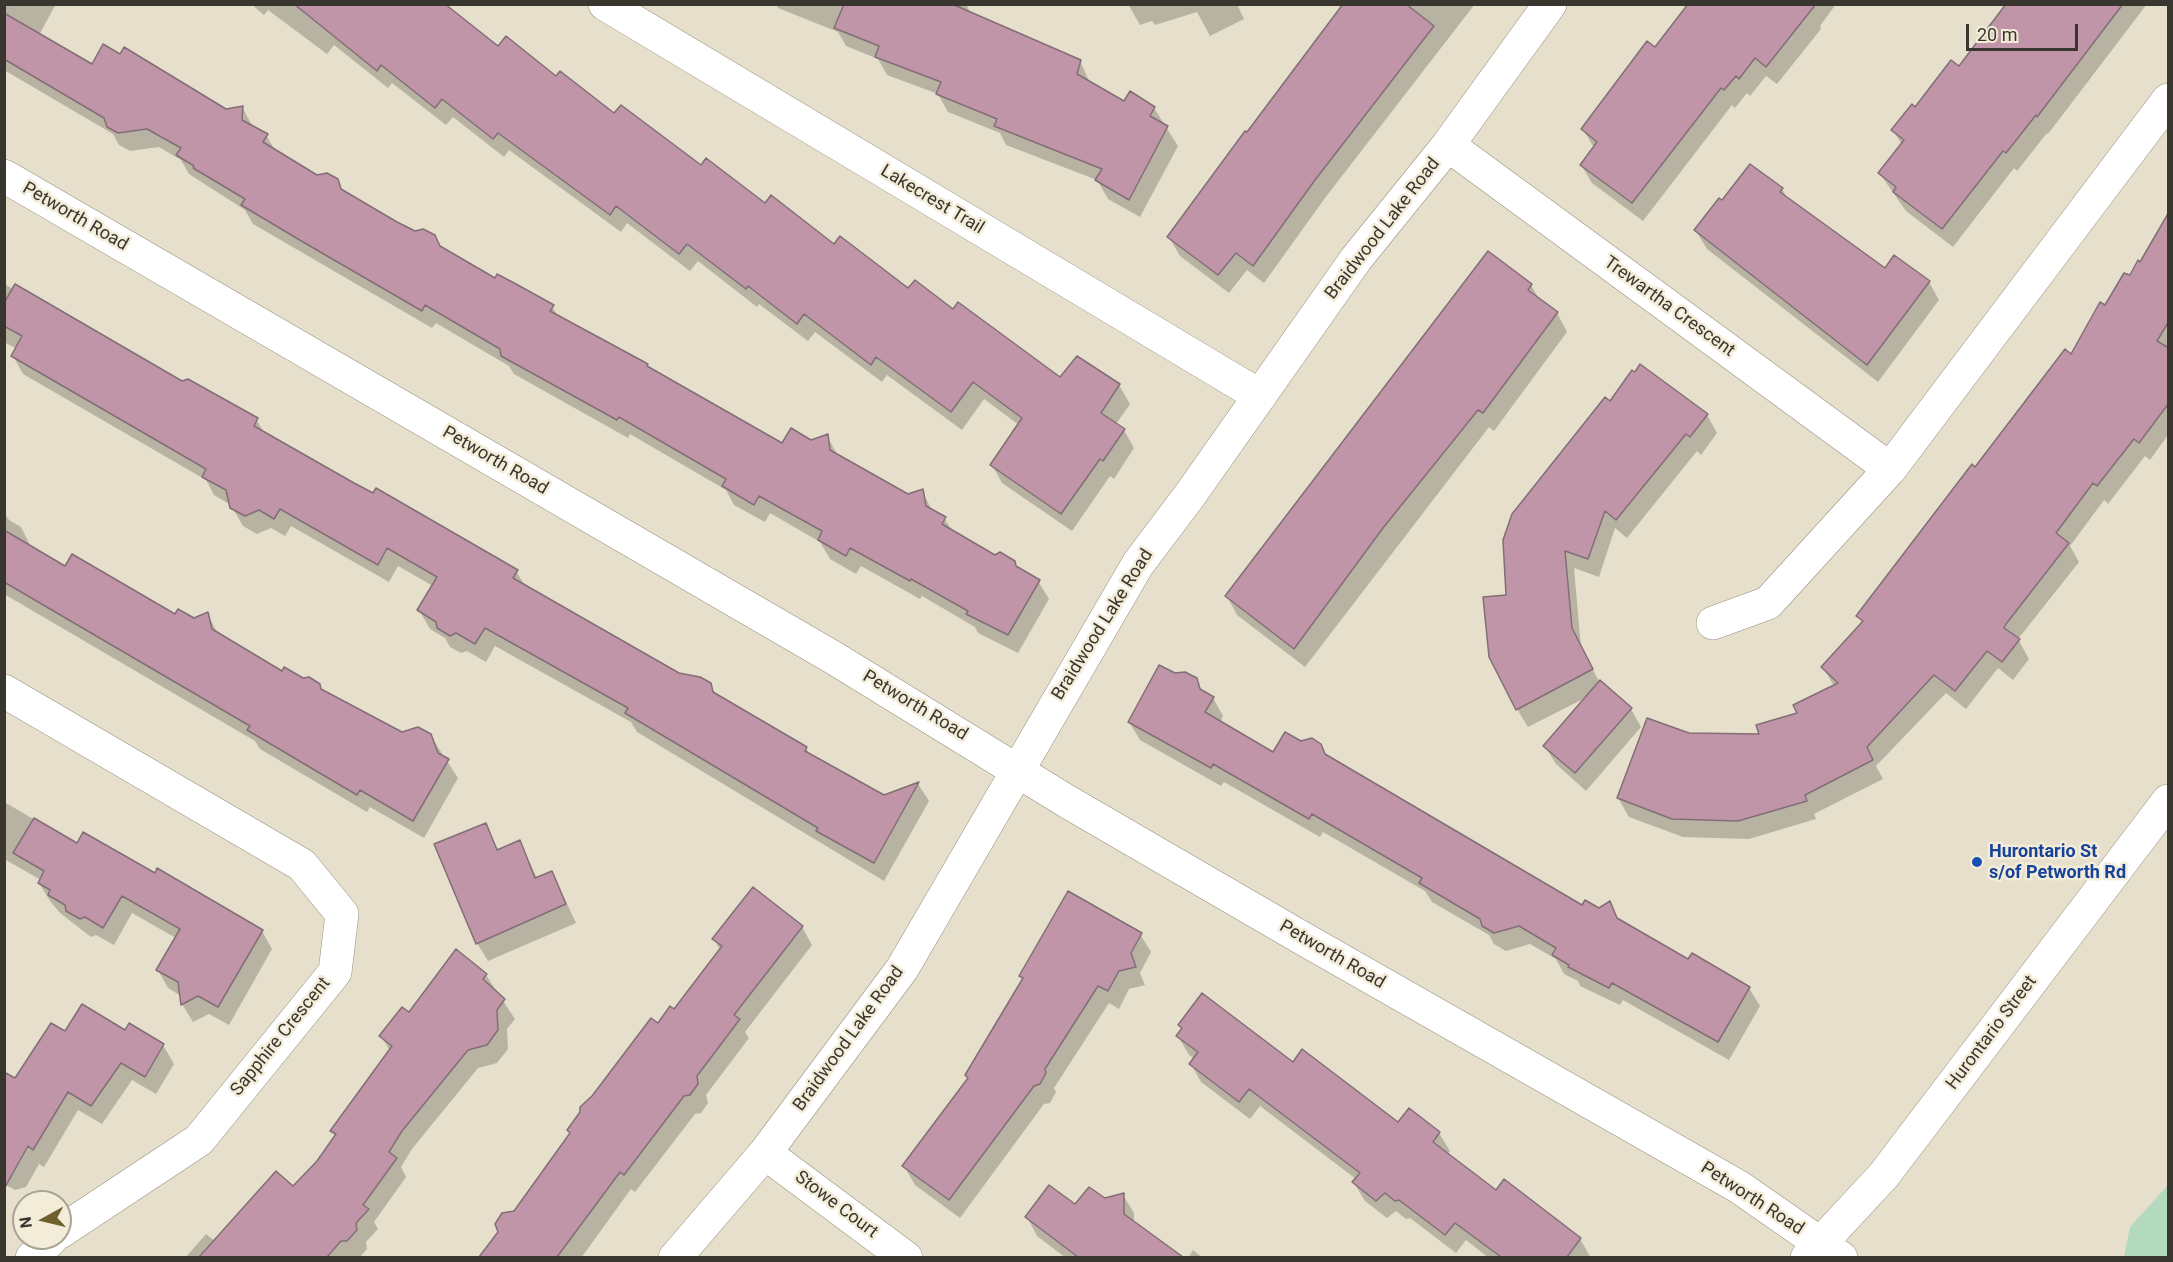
<!DOCTYPE html>
<style>
body{margin:0}
#map{position:relative;width:2173px;height:1262px;overflow:hidden;background:#e6dfcb;font-family:Roboto,sans-serif}
canvas{display:block}
.frame{position:absolute;inset:0;border:6px solid #39362f;pointer-events:none}
.north{position:absolute;left:12px;top:1190px;width:60px;height:60px;box-sizing:border-box;background:#f3ecd8;border:2px solid #a9a394;border-radius:50%;rotate:262deg;font-size:16px;font-weight:700;line-height:24px;text-align:center;color:#39362f}
.north::after{content:'';display:block;margin:auto;width:21px;height:27px;background:#6f612e;clip-path:polygon(50% 0,100% 100%,50% 72%,0 100%)}
.scale{position:absolute;left:1966px;top:24px;width:112px;height:27px;box-sizing:border-box;border:3px solid #39362f;border-top:0;padding-left:8px;font-size:18px;line-height:21px;white-space:nowrap;color:#39362f;-webkit-text-stroke:4px #f3ecd8;paint-order:stroke}
</style>
<div id="map">
<canvas width="2173" height="1262"></canvas>
<div class="frame"></div>
<div class="north">N</div>
<div class="scale">20 m</div>
</div>
<script>
const ctx = document.querySelector('canvas').getContext('2d');
ctx.lineJoin = 'round';
function fillPath(path, color) { ctx.fillStyle = color; ctx.fill(path, 'evenodd'); }
function trace(path, color, width, dash) { ctx.strokeStyle = color; ctx.lineWidth = width; ctx.lineCap = dash ? 'butt' : 'round'; ctx.setLineDash(dash || []); ctx.stroke(path); }
function drawText(font, color, halo, rows, align = 'center') {
  ctx.font = font + ' Roboto,sans-serif'; ctx.lineWidth = 5; ctx.setLineDash([]); ctx.textBaseline = 'middle'; ctx.strokeStyle = halo; ctx.fillStyle = color; for (const [text, x, y, turn = 0] of rows) {
    ctx.save(); ctx.translate(x, y); ctx.rotate((+turn || 0) * Math.PI / 180); ctx.textAlign = isNaN(turn) ? turn : align; if (halo) ctx.strokeText(text, 0, 0); ctx.fillText(text, 0, 0); ctx.restore();
  }
}
const green = new Path2D(`
 M2168 1185V1257H2124L2130 1227Z`);
const shadow = new Path2D(`
 M4 4H56L39 35 92 66 226 110 242 107 253 127 266 135 276 152 317 177 337 180 344 192 496 280 552 306 559 318 783 445 827 436 838 456 908 496 922 491 933 512 944 518 953 532 1038 581 1049 599 1018 653 978 633 975 627 922 596 920 599 861 566 856 574 830 559 820 542 770 513 765 522 734 505 726 490 630 434 628 438 514 374 509 366 436 323 432 328 253 224 245 210 189 174 181 160 159 147 130 151 119 145 113 134 4 70Z
 M251 4H429L498 48 556 78 834 246 953 311 1060 379 1119 385 1130 404 1116 424 1124 430 1134 448 1114 479 1110 476 1072 531 1002 483 992 465 1019 425 984 399 962 430 887 375 882 382 815 332 808 341 759 304 757 307 698 261 690 271 627 223 621 232 509 150 504 157 453 117 446 125 392 83 388 88 334 45 327 54 268 10 264 15Z
 M776 4H966L971 14 1080 61 1090 83 1125 103 1154 108 1178 146 1140 217 1108 199 1097 180 1006 145 1000 133 948 112 938 94 887 75 878 59 846 46 838 32 778 8Z
 M1128 4H1237L1244 19 1210 36 1197 12 1155 25 1152 21 1140 25Z
 M1345 4H1475L1325 198 1264 283 1247 270 1229 293 1180 256 1169 237Z
 M1690 4H1836L1820 26 1821 29 1777 84 1766 76 1750 96 1747 93 1735 108 1732 105 1643 221 1592 183 1581 165 1594 148 1583 129 1655 50Z
 M2007 4H2147L2048 134 2047 133 2017 171 2014 168 1953 247 1906 211 1880 174 1902 145 1893 130 1959 68Z
 M1782 189 1788 199 1885 270 1929 282 1939 300 1878 382 1707 249 1696 231 1722 203Z
 M2168 223V435L2150 460 2145 456 2108 504 2104 500 2070 546 2079 562 2018 639 2029 659 2013 680 1998 668 1966 709 1946 693 1876 766 1883 779 1814 814 1816 819 1749 839 1683 837 1629 817 1618 798 1689 735 1761 736 1799 714 1834 686 1823 667 1863 624 1858 616 1976 469 2072 356Z
 M4 284 182 383 256 419 265 434 516 571 525 586 678 674 710 684 716 695 806 748 811 757 884 797 918 784 929 801 884 881 637 732 631 722 495 646 486 662 467 651 461 653 450 647 445 638 430 629 419 610 433 586 398 566 389 582 291 526 285 536 271 528 257 534 243 526 231 505 214 495 206 480 23 374 13 356 17 349 4 342Z
 M1531 285 1540 301 1557 313 1567 332 1494 431 1489 427 1305 667 1237 615 1227 596Z
 M1610 403 1707 415 1717 433 1701 455 1697 451 1627 538 1615 528 1599 577 1574 568 1581 648 1600 683 1631 709 1641 727 1586 791 1556 764 1545 746 1589 696 1528 727 1517 709 1507 597Z
 M4 512 9 520 21 527 31 547 66 568 175 616 194 620 207 614 219 635 283 673 319 685 323 692 402 734 430 735 458 778 424 838 370 807 367 812 260 749 255 741 4 594Z
 M1175 675 1196 680 1203 692 1213 698 1223 716 1220 723 1274 754 1301 743 1320 745 1327 757 1583 907 1600 910 1610 904 1620 922 1689 961 1749 988 1760 1006 1729 1060 1623 1000 1620 1005 1580 986 1578 981 1564 974 1556 959 1530 944 1506 951 1494 944 1489 935 1432 902 1425 891 1323 832 1320 837 1224 782 1221 786 1140 740 1129 722Z
 M4 799 6 803 78 845 155 875 262 931 272 949 229 1025 209 1014 193 1022 182 1004 181 996 168 988 158 970 176 938 132 913 114 945 96 935 91 937 60 913 50 901 39 883 41 880 4 859Z
 M485 825 499 851 520 842 537 878 552 872 576 923 488 961 477 943Z
 M802 927 812 945 745 1032 749 1038 706 1095 708 1103 701 1113 695 1114 635 1192 631 1189 581 1258H481L658 1025 674 1011 720 950 714 939Z
 M1140 934 1151 952 1140 973 1145 985 1129 989 1119 1009 1109 1003 1054 1088 1056 1092 1050 1103 1044 1104 960 1218 915 1185 904 1166 969 1080 966 1075 1024 980 1021 976Z
 M486 975 515 1019 507 1029 508 1049 497 1063 478 1068 412 1149 401 1167 406 1177 374 1222 378 1229 366 1242 367 1249 359 1258H185L206 1234 215 1241 294 1189 335 1137 332 1131 390 1051 381 1036 409 1014Z
 M130 1025 163 1045 174 1064 156 1094 132 1080 102 1124 78 1110 44 1167 39 1164 26 1187 15 1190 4 1184 15 1080 66 1033 126 1032Z
 M1180 1025 1293 1064 1399 1124 1439 1133 1450 1151 1447 1155 1496 1192 1504 1182 1580 1239 1591 1258H1489L1466 1240 1456 1253 1410 1218 1406 1219 1396 1211 1387 1218 1365 1201 1354 1183 1356 1179 1260 1106 1250 1119 1201 1082 1191 1064 1195 1059 1189 1055 1178 1036 1182 1030Z
 M1123 1195 1134 1213V1223L1181 1258H1066L1037 1236 1027 1217Z
 M1193 1250 1203 1258H1188Z`);
const building = new Path2D(`
 M294 4H445L498 46 506 36 556 76 560 71 614 113 621 105 701 165 706 158 765 203 771 195 834 244 840 236 908 288 915 280 953 309 958 302 1060 377 1077 356 1120 384 1101 413 1125 429 1103 461 1100 459 1061 514 990 465 1022 418 973 382 951 412 876 357 871 365 804 314 797 324 748 286 746 289 687 244 679 254 616 206 610 215 498 133 493 139 442 99 435 108 381 65 377 71Z
 M844 4H952L1081 60 1077 74 1124 101 1130 91 1155 107 1150 116 1168 126 1129 200 1095 180 1102 169 994 126 997 119 936 94 941 82 875 57 879 46 834 28Z
 M1343 4H1406L1434 26 1315 180 1253 266 1236 253 1218 275 1167 237 1245 131 1247 132Z
 M1688 4H1816L1766 67 1755 58 1739 79 1736 76 1724 90 1721 88 1632 203 1580 165 1597 142 1581 129 1647 41 1655 47Z
 M2006 4H2123L2037 117 2036 115 2006 153 2003 151 1942 229 1893 192 1896 187 1878 173 1904 140 1891 130 1912 104 1915 107 1951 60 1959 66Z
 M4 13 92 64 103 44 120 54 124 47 226 109 243 106 242 120 268 134 263 142 317 175 327 173 338 179 341 189 397 222 415 231 423 229 435 235 440 246 495 278 497 274 516 284 554 305 550 311 648 364 647 366 782 443 791 428 811 440 828 434 830 450 908 494 923 489 926 506 946 517 942 524 995 555 1000 552 1015 561 1016 566 1040 580 1008 635 966 614 968 611 911 579 910 581 850 548 846 556 818 540 822 531 759 496 754 505 722 486 726 479 619 417 617 420 501 356 500 349 425 305 422 311 303 242 241 205 245 199 193 168 194 166 176 155 181 148 147 129 118 133 107 127 104 118 4 59Z
 M1750 164 1783 188 1780 192 1885 268 1894 255 1930 281 1867 365 1694 230 1719 198 1722 200Z
 M2169 212V321L2157 341 2169 348V403L2139 443 2134 439 2097 486 2093 483 2056 533 2069 543 2006 624 2004 628 2020 639 2002 662 1987 651 1955 691 1934 675 1867 747 1873 760 1805 795 1807 801 1738 821 1672 819 1617 798 1647 718 1689 733 1759 734 1756 725 1797 713 1793 705 1838 683 1821 667 1863 621 1856 616 1972 464 1975 467 2065 349 2071 354 2100 302 2105 305 2124 273 2130 275 2138 260 2140 262Z
 M1488 251 1532 284 1528 290 1558 312 1483 413 1478 410 1383 528 1294 649 1225 596Z
 M15 284 182 381 188 379 258 418 254 426 354 483 373 493 376 488 518 570 513 578 595 625 679 673 700 677 711 683 713 692 807 747 805 751 884 795 919 782 874 863 816 831 818 828 625 713 628 708 485 628 475 644 456 633 450 636 437 628 436 622 417 610 437 577 387 548 378 565 280 509 274 519 259 510 245 516 230 508 226 490 202 477 206 469 11 356 22 336 4 326V303Z
 M1640 364 1708 414 1690 437 1686 434 1616 520 1605 511 1588 559 1565 551 1572 628 1593 669 1516 710 1489 657 1483 597 1506 595 1503 540 1512 514 1605 397 1610 401 1632 370 1635 372Z
 M4 530 65 566 72 554 175 614 178 609 194 618 208 612 212 629 282 671 284 667 303 678 309 677 320 684 321 689 402 732 418 727 431 734 438 753 449 759 413 821 360 790 357 795 323 775 247 730 250 726 4 582Z
 M1159 665 1175 673 1185 672 1197 678 1200 689 1214 697 1205 712 1273 752 1285 732 1301 741 1312 738 1321 744 1325 754 1582 905 1585 900 1599 908 1610 901 1617 918 1688 959 1692 953 1750 987 1718 1042 1612 983 1609 988 1568 967 1569 965 1552 955 1556 948 1519 926 1494 933 1482 926 1480 919 1419 883 1422 878 1312 814 1309 819 1213 764 1211 768 1128 722Z
 M1600 680 1632 708 1575 773 1543 746Z
 M34 818 77 843 83 832 155 873 157 868 263 930 218 1007 198 996 181 1005 178 982 156 970 180 929 122 896 103 928 85 917 80 919 66 911 65 905 48 895 50 890 38 883 44 871 13 853Z
 M486 823 497 850 520 840 535 878 552 871 566 904 476 944 434 844Z
 M753 887 803 926 734 1015 740 1019 697 1076 698 1084 690 1095 684 1096 624 1175 620 1172 557 1257H479L498 1232 495 1224 502 1213 514 1211 570 1133 567 1130 580 1112V1107L592 1096 651 1018 658 1023 670 1006 674 1009 722 946 712 939Z
 M1068 891 1142 933 1131 953 1136 967 1119 971 1108 991 1098 986 1045 1069 1046 1073 1040 1084 1034 1086 949 1200 902 1166 968 1078 965 1075 1023 978 1019 976Z
 M456 949 487 974 483 979 505 999 497 1010 498 1030 487 1045 468 1050 402 1131 389 1152 397 1158 363 1205 369 1209 356 1223 357 1230 347 1241H341L327 1257H199L276 1171 293 1186 317 1161 336 1134 330 1131 392 1046 379 1036 402 1007 409 1012Z
 M1202 993 1293 1062 1302 1049 1398 1122 1409 1108 1440 1132 1433 1142 1496 1190 1504 1179 1581 1238 1567 1257H1501L1455 1223 1445 1235 1399 1200 1395 1201 1385 1193 1376 1201 1352 1182 1360 1173 1249 1089 1239 1102 1189 1064 1198 1052 1176 1036 1182 1028 1178 1025Z
 M82 1004 125 1030 129 1023 164 1044 145 1077 121 1063 91 1106 68 1092 33 1150 28 1146 4 1189V1072L15 1078 51 1023 65 1031Z
 M1049 1185 1075 1204 1089 1187 1105 1198 1124 1193V1214L1183 1257H1078L1025 1217Z`);
const minor = new Path2D(`
 M605 4 1260 396
 M1448 145 1890 469
 M4 176 834 658 1068 802 1302 938 1739 1187 1841 1258
 M1713 623 1768 603 1890 469 2168 100
 M4 691 302 865 342 914 335 972 199 1140 60 1232
 M765 1153 906 1258
 M32 1258 52 1238
 M675 1258 765 1153 902 969 1138 564 1190 495 1356 259 1448 145 1550 4`);
const major = new Path2D(`
 M1807 1258 1884 1175 2168 801`);
const markers = [
 [1977,862,6,"#1a4fb4"]
];
const streetNames = [
 ["Lakecrest Trail",932,200,31],
 ["Petworth Road",75,217,30],
 ["Braidwood Lake Road",1383,229,-52],
 ["Trewartha Crescent",1669,307,36],
 ["Petworth Road",495,461,30],
 ["Braidwood Lake Road",1103,625,-58],
 ["Petworth Road",915,706,31],
 ["Petworth Road",1332,955,30],
 ["Hurontario Street",1992,1033,-53],
 ["Sapphire Crescent",281,1037,-51],
 ["Braidwood Lake Road",849,1039,-54],
 ["Petworth Road",1752,1199,33],
 ["Stowe Court",836,1205,37]
];
const transitNames = [
 ["Hurontario St",1989,852],
 ["s/of Petworth Rd",1989,873]
];
fillPath(green, '#b3d9bf');
fillPath(shadow, '#0003');
fillPath(building, '#c095a7');
trace(building, '#826e76', 1.5);
trace(minor, '#96907e', 34);
trace(major, '#96907e', 34);
trace(minor, '#fff', 33);
trace(major, '#fff', 33);
for (const [x, y, r, color] of markers) { const dot = new Path2D(); dot.arc(x, y, r, 0, 2 * Math.PI); ctx.fillStyle = color; ctx.fill(dot); trace(dot, '#f3ecd8', 2); }
drawText('18px', '#39362f', '#f3ecd8', streetNames);
drawText('bold 18px', '#164399', '#f3ecd8', transitNames, 'left');
</script>
